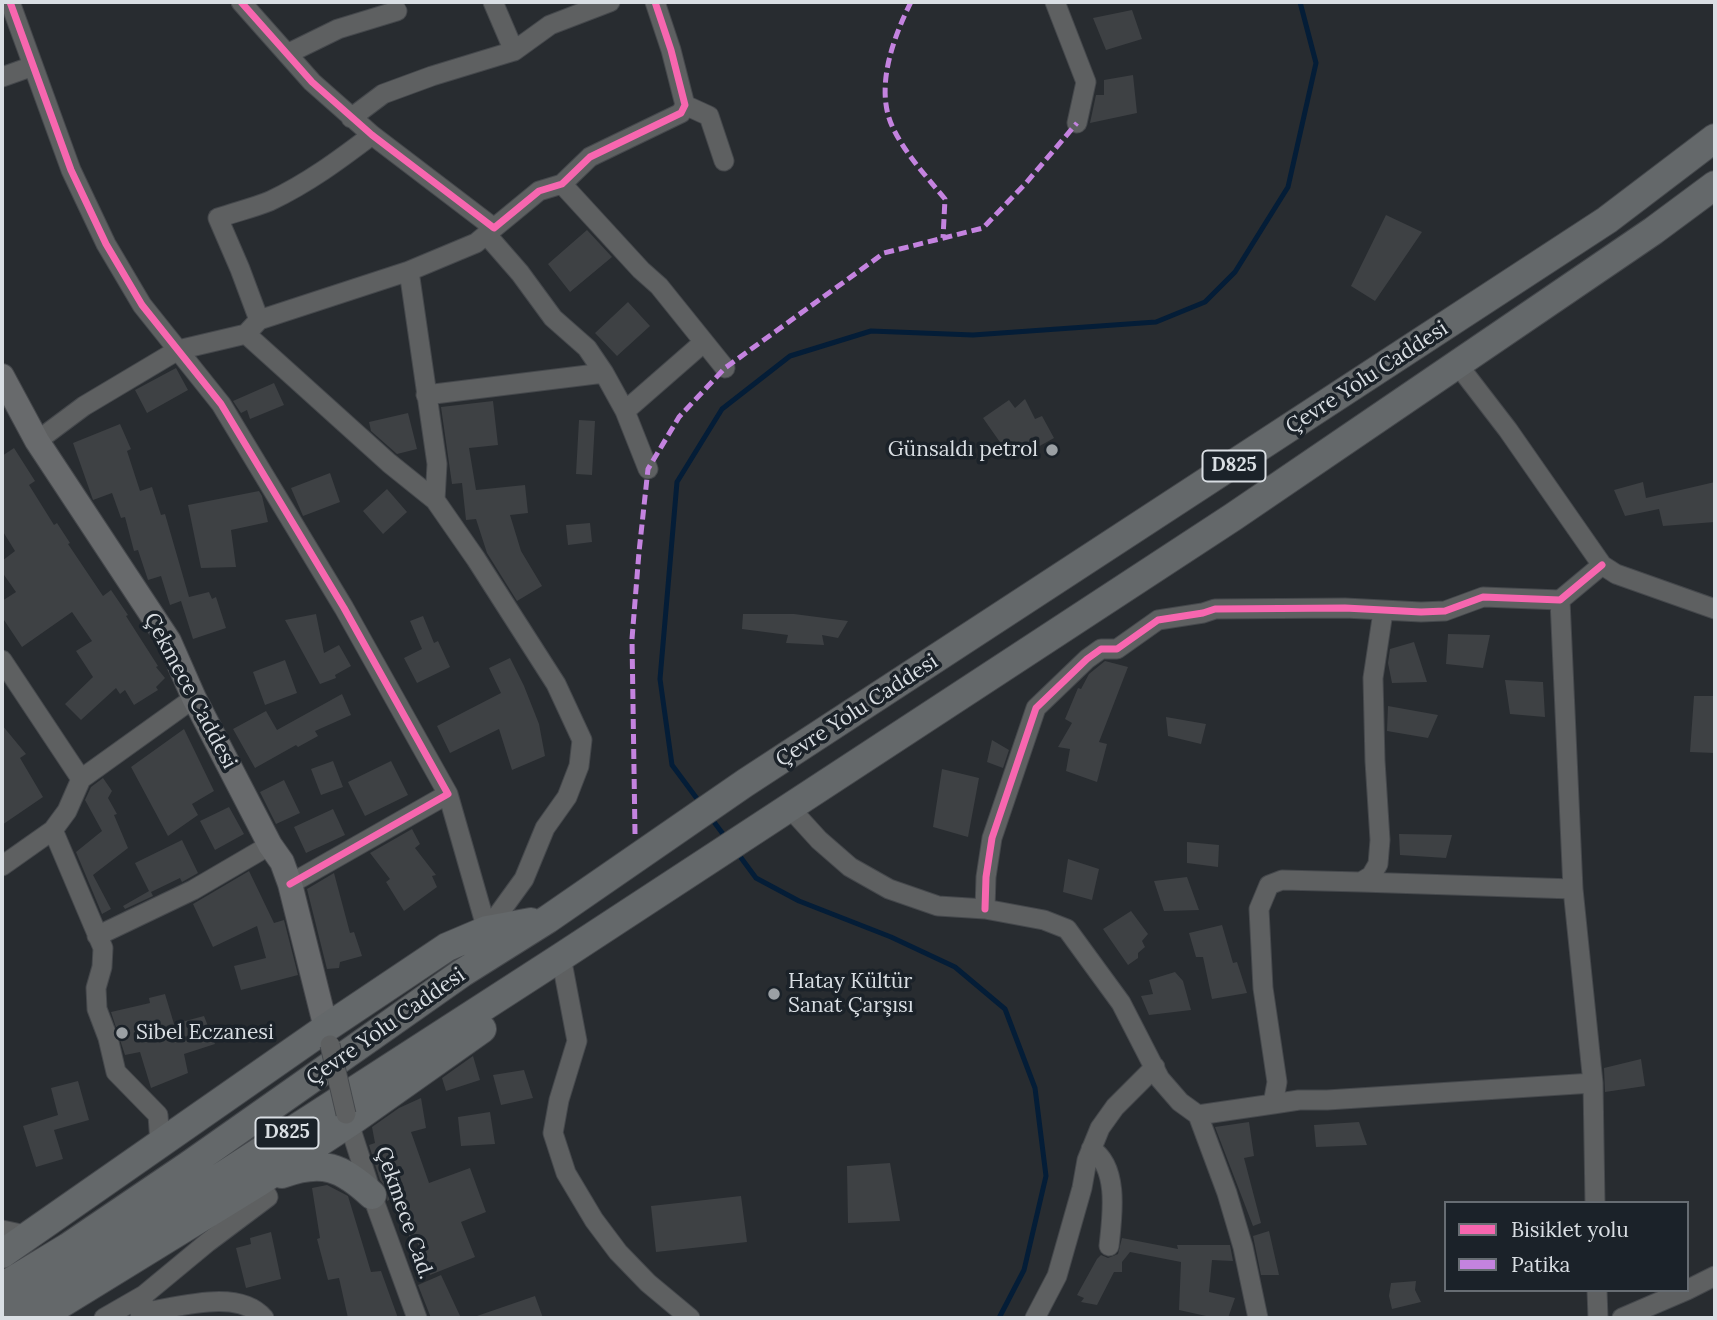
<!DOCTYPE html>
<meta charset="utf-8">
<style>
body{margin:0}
#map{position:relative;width:1717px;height:1320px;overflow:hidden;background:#282c30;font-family:Lora,serif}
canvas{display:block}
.frame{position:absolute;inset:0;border:4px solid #d9dee3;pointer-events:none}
.legend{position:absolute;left:1444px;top:1201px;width:245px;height:91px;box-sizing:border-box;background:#1b2229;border:2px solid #676d73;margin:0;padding:9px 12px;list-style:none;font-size:21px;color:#d9dee3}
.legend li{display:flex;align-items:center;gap:14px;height:35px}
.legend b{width:35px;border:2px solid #676d73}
</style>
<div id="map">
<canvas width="1717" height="1320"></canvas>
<div class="frame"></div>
<ul class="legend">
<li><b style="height:9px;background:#f766af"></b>Bisiklet yolu</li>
<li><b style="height:9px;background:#c483df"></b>Patika</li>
</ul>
</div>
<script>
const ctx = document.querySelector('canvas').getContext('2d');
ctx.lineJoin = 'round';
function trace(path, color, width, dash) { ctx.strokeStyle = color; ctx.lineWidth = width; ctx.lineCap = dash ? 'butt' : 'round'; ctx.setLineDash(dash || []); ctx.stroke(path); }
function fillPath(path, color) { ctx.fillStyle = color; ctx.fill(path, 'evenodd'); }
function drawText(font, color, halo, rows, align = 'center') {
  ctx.font = font + ' Lora,serif'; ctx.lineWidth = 7; ctx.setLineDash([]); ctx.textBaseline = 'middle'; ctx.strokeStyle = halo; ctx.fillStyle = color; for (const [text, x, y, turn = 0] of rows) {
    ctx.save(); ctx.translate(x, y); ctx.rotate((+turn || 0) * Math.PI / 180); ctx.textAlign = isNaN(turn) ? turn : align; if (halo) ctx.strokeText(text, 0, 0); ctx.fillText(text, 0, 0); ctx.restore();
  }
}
const stream = new Path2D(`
 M701 804 672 765 660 679 677 482 722 409 790 356 871 331 973 335 1156 322 1205 302 1235 272 1288 187 1316 63 1300 2
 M711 818 726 838
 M736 851 756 878 799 901 891 937 955 967 1005 1009 1035 1088 1046 1176 1024 1270 999 1318`);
const building = new Path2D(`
 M1132 10 1142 39 1106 50 1093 18Z
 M1133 75 1137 113 1090 123 1096 95H1104V80Z
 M1386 215 1422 232 1375 301 1351 286Z
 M587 230 612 257 570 292 548 264Z
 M628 302 650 326 617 356 595 333Z
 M176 368 188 390 147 413 135 390Z
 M274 383 284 405 250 419 247 410 241 413 233 401Z
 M1025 399 1035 419 1042 416 1054 438 1018 458 1006 442 1002 445 983 418 1009 400 1015 408Z
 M493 401 498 445 469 448 476 490 525 485 528 513 510 515 521 551 542 586 517 601 487 553 476 519 466 520 462 483 452 484 441 407Z
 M408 413 417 449 397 454 371 431 369 422Z
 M579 420 595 421 592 475 576 474Z
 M120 424 131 449 127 451 140 491 152 487 161 515 165 514 189 597 209 592 212 599 216 597 226 628 193 639 181 601 170 605 161 576 148 580 138 550 134 551 125 517 121 518 112 493 93 500 73 443Z
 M14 448 35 481 29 485 54 525 57 523 70 543 68 544 103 596 111 590 128 615 126 616 158 666 156 667 165 678 156 687 158 690 134 705 125 690 120 694 116 688 81 720 65 704 93 677 76 651 92 641 72 612 22 647 2 617V601L16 592 2 572V561L15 551 2 530V456Z
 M330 473 340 502 303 516 291 488Z
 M1643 482 1646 498 1715 482V522L1663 526 1659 509 1625 516 1614 490Z
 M387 489 407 512 383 534 363 511Z
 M259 491 262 496 268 522 231 530 236 567 201 568 188 505Z
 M590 523 592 542 568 545 566 525Z
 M316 614 324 653 339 645 351 666 335 675 336 678 320 684 285 620Z
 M743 614H794L848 621 838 638 822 635 824 645 786 643 788 635 742 629Z
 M423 616 434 643 438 641 450 667 417 683 404 658 422 649 410 621Z
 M1448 634 1490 635 1483 668 1446 664Z
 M1414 642 1427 682 1392 683 1388 663 1390 649Z
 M510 658 524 686 539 724 545 756 512 770 499 729 450 753 437 726 501 693 489 668Z
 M285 660 297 693 265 705 253 672Z
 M1105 661 1128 667 1099 742 1107 744 1097 782 1066 771 1070 749 1058 747 1072 723 1065 719 1078 688 1081 689 1089 674Z
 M1505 680 1543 682 1545 717 1510 714Z
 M342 694 351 715 315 731 318 736 298 747 296 745 255 768 233 729 266 711 277 730Z
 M1694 696H1715V753L1690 752Z
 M1388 706 1438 715 1428 738 1387 731Z
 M1166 717 1206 724 1201 744 1168 736Z
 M2 725 26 754 20 758 43 797 2 825Z
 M184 729 214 791 192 804 198 815 168 836 131 767Z
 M992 740 1009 750 1003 768 987 762Z
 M333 761 343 787 321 795 311 769Z
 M391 761 408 795 365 816 348 782Z
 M942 769 979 778 968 837 933 827Z
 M103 778 112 791 108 798 117 814 114 815 128 848 93 875 111 909 102 914 76 852 102 831 85 800 91 787Z
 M284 780 300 813 276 824 260 792Z
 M229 807 244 834 215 850 200 821Z
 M333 809 345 835 306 853 294 827Z
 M412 829 420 844 415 848 436 875 432 876 437 887 404 911 386 882 390 879 370 853Z
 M1399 834 1452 835 1446 858 1400 855Z
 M182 840 198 873 182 882 180 878 151 892 153 896 125 909 123 906 149 891 135 863Z
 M1187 842 1219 845 1218 867 1187 863Z
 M1068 859 1099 869 1092 900 1063 892Z
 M249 871 274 923 284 920 298 975 241 990 234 966 266 958 257 926 213 947 193 904Z
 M334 873 350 933 354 932 362 956 340 962 339 968 327 969 307 889Z
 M1187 877 1199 910 1164 911 1154 881Z
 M1131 911 1148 934 1142 941 1145 947 1138 953V958L1128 965 1103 929Z
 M1222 925 1233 963 1237 962 1247 993 1212 999 1203 957H1196L1189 933Z
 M1175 972 1183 981 1191 1010 1149 1015 1141 996 1153 994 1149 980Z
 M165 994 174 1024 204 1016 215 1044 184 1054 188 1073 151 1088 140 1052 125 1055 111 1012 150 1003 149 998Z
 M473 1056 480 1080 446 1091 442 1078Z
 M1641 1059 1645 1086 1605 1092 1604 1068Z
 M524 1070 533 1098 501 1105 493 1075Z
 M78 1081 89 1120 54 1130 63 1159 36 1167 23 1126 58 1115 51 1088Z
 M421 1098 426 1128 411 1132 429 1183 470 1168 486 1212 461 1222 475 1257 430 1275 415 1237 410 1239 394 1198 387 1201 388 1190 380 1180 369 1145 375 1143 372 1127 399 1108Z
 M490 1112 495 1144 461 1146 458 1117Z
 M1249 1122 1254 1156 1244 1158 1261 1223 1253 1226 1215 1127Z
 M1359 1122 1367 1145 1316 1147 1314 1125Z
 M890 1163 900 1221 848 1223 847 1166Z
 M327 1185 348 1196 371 1272 381 1271 398 1318H348L339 1278 328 1280 317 1239 320 1238 312 1188Z
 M741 1196 747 1242 656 1252 651 1206Z
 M1269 1231 1279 1275H1261L1253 1236Z
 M271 1232 281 1279 246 1288 236 1248 251 1244 250 1238Z
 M1122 1238 1178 1249 1177 1245H1230L1233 1261 1212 1260 1209 1292 1235 1298 1228 1318H1215L1179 1310 1181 1262 1130 1252 1122 1262V1272H1114L1097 1305 1081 1302 1084 1298 1077 1295 1097 1259 1101 1255 1108 1258 1118 1254Z
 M441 1275 461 1318H431L418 1285Z
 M1416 1281 1415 1290 1421 1302 1392 1309 1389 1296 1391 1283Z
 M535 1296 543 1318H477V1316Z`);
const minor = new Path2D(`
 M10 2 71 170 106 244 142 305 221 404 344 608 448 794 290 884
 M241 2 312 82 372 135 494 228 539 191 562 184 590 157 681 113 685 105 671 50 655 2
 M493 2 514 51 550 25 610 2
 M1055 2 1086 82 1077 123
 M287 54 338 29 397 11
 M2 77 33 66
 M685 105 709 116 724 161
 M351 118 383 94 432 76 514 51
 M562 184 641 270 659 286 725 368
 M486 234 520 273 553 318 587 348 604 373 625 411 648 469
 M409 271 437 464 435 500 476 559 556 684 582 740 579 766 567 797 545 828 524 879 487 930
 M259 320 240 269 218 218C235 212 253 208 270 201 308 183 339 160 372 135
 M246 334 389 463 435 500
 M1458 365 1508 430 1602 565 1616 574 1715 609
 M426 395 604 373
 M625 411 704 342
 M37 441 84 406 178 350 246 334 259 320 409 271 476 243 494 228
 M1560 600 1573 889 1593 1083 1595 1203
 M2 660 81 779
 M448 794 487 930
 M788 806 819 840 850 867 889 889 938 906 985 909 1044 920 1067 929 1121 1003 1160 1079 1180 1102 1198 1115 1227 1193 1243 1247 1258 1318
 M53 830 103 948 102 967 96 988 97 1009 108 1038 116 1072 158 1115 160 1143
 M2 866 53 830 67 811 81 779 194 698
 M1361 882 1573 889
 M985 909 986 877 992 838 1036 708 1087 659 1101 649H1117L1158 620 1203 613 1215 609 1345 608 1421 612 1445 611 1483 597 1560 600 1602 565
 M97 936 193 890 270 845
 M561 957 577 1041 559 1100 553 1133 566 1173 594 1220 618 1252 648 1283 690 1318
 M1273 1104 1299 1100H1327L1593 1083
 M346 1114 372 1195 417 1318
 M1198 1115 1273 1104 1277 1082 1263 988 1259 909 1269 885 1282 880 1361 882 1371 876 1378 864 1380 840 1375 761 1373 678 1383 612
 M1091 1149C1120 1167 1112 1218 1109 1246
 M2 1230 30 1236
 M1597 1290 1598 1318
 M1687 1290 1715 1276
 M140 1313C176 1308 238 1287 264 1318
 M104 1318 144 1295
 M140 1318 144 1295 208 1242 268 1197 259 1182
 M1035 1318 1057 1276 1082 1188 1087 1160 1100 1128 1115 1107 1155 1067
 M1622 1318 1687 1290`);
const major = new Path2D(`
 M2 376 37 441 169 641 194 698 270 845 282 862 290 884 326 1028`);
const highway = new Path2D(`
 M282 1174C322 1159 342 1167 372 1195
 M2 1254 326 1028 447 947 487 930 531 922
 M2 1287 68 1247 189 1165 462 973 548 919 745 783 1607 220 1715 138
 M2 1318 561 957 1233 517 1653 231 1715 185
 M38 1318 259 1182 349 1123 482 1029`);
const minorBridge = new Path2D(`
 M330 1045 346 1114`);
const quiet = new Path2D(`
 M911 2C893 38 874 89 893 128 906 155 927 177 945 199L943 238
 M635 834 632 639 639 552 648 469 679 417 725 368 884 253 983 228 1026 183 1077 123`);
const cycleway = new Path2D(`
 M10 2 71 170 106 244 142 305 221 404 344 608 448 794 290 884
 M241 2 312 82 372 135 494 228 539 191 562 184 590 157 681 113 685 105 671 50 655 2
 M985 909 986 877 992 838 1036 708 1087 659 1101 649H1117L1158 620 1203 613 1215 609 1345 608 1421 612 1445 611 1483 597 1560 600 1602 565`);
const markers = [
 [1052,450,7,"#9ba0a4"],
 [774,994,7,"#9ba0a4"],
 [122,1033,7,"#9ba0a4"]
];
const shields = [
 [1234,466,63],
 [287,1133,63]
];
const shieldNames = [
 ["D825",1234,466],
 ["D825",287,1133]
];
const streetNames = [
 ["Çevre Yolu Caddesi",1367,378,-33],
 ["Çekmece Caddesi",190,691,62],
 ["Çevre Yolu Caddesi",857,711,-33],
 ["Çevre Yolu Caddesi",386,1027,-35],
 ["Çekmece Cad.",404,1213,71]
];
const poiNames = [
 ["Günsaldı petrol",1038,450,"right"],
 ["Hatay Kültür",788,982],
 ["Sanat Çarşısı",788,1006],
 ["Sibel Eczanesi",136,1033]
];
trace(stream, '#041d37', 5);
fillPath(building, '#3e4144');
trace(minor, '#45484c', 21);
trace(major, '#45484c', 26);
trace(highway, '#45484c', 30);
trace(minor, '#5e6061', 19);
trace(major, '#686a6c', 24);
trace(highway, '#64686a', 28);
trace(minorBridge, '#45484c', 21, []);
trace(minorBridge, '#5e6061', 19);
trace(quiet, '#c483df', 5, [10, 5]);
trace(cycleway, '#f766af', 7);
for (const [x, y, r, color] of markers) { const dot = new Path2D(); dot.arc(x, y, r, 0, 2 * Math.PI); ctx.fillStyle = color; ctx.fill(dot); trace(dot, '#1b2229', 2.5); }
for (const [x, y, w] of shields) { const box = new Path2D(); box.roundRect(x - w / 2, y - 15.5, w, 31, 5); ctx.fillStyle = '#1b2229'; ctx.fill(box); trace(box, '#d9dee3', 2); }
drawText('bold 19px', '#d9dee3', null, shieldNames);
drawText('21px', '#d9dee3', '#1b2229', streetNames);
drawText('21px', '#d9dee3', '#1b2229', poiNames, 'left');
</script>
